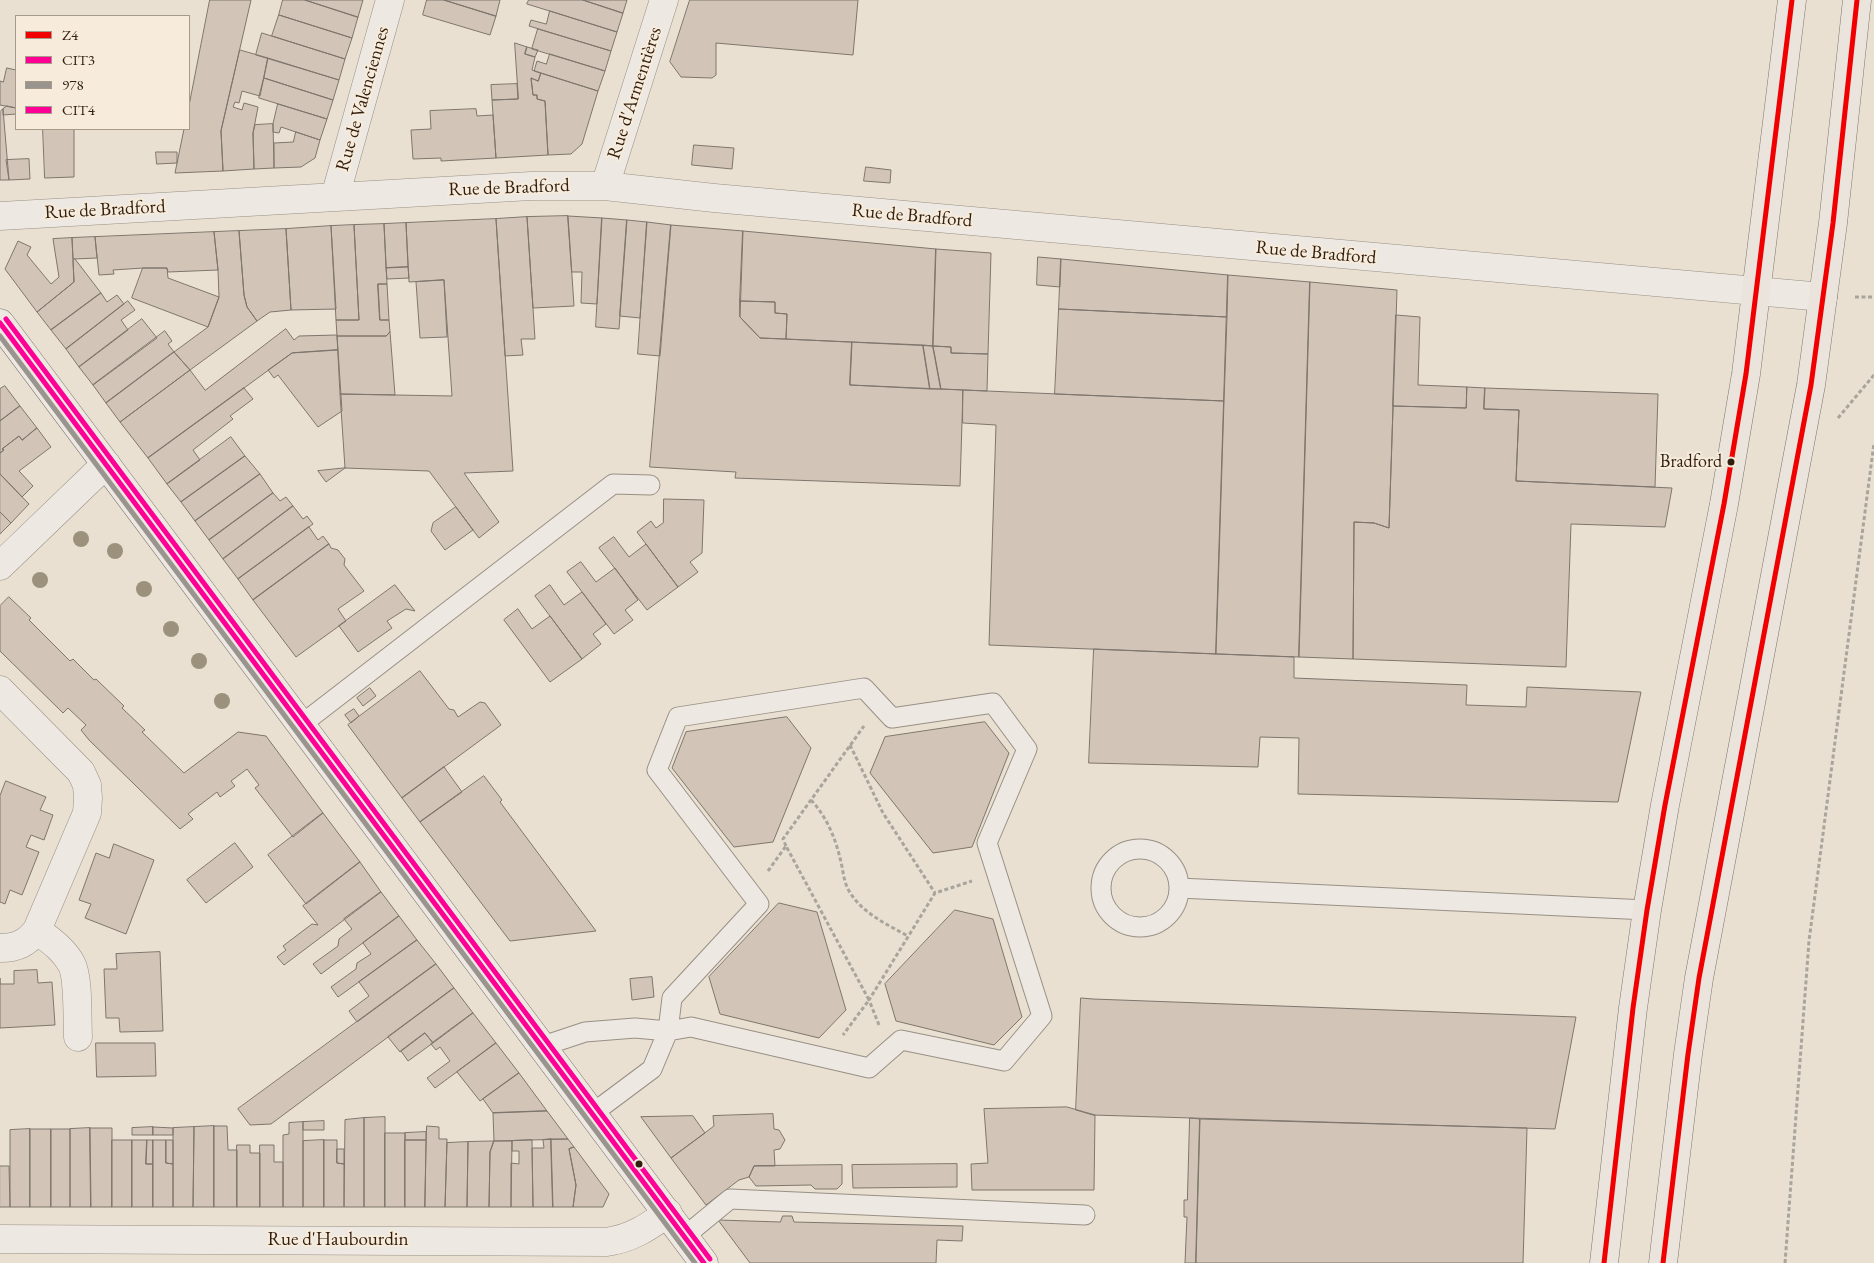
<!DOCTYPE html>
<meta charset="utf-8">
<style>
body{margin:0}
#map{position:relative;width:1874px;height:1263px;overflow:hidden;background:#e9e0d1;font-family:"EB Garamond",serif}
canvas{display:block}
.legend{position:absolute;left:15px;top:15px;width:175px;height:115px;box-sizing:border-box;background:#f7ecdb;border:1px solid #a89a89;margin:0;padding:6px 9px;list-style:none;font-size:15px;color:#321e0f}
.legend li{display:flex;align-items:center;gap:10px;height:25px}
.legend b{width:25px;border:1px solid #a89a89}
</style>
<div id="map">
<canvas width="1874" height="1263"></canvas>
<ul class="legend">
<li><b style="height:6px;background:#f00000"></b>Z4</li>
<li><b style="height:6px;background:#ff0096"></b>CIT3</li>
<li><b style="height:6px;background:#9a948f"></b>978</li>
<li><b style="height:6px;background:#ff0096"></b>CIT4</li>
</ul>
</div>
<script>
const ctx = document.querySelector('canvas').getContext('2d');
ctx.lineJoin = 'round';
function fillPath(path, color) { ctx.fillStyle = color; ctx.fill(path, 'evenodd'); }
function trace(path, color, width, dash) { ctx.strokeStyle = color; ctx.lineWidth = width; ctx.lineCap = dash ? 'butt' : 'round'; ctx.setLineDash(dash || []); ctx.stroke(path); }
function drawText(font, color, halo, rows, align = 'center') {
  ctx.font = font + ' "EB Garamond",serif'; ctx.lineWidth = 4; ctx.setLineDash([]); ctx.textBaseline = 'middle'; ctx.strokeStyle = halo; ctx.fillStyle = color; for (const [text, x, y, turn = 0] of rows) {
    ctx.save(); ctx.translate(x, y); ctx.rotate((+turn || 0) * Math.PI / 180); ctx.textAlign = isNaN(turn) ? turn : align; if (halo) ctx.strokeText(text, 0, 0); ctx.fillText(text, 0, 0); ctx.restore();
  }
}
const building = new Path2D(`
 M210 0H251L221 131 223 171 175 173 184 129H189V106Z
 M283 0H305L358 17 352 38 279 15Z
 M305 0H363L358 17Z
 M427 0H444L496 16 490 35 423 15Z
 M444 0H500L496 16Z
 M529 0H583L623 13 617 32 527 4Z
 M583 0H627L623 13Z
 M690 0H858L853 55 716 43V75L712 78 681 77 670 62Z
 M550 11 617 32 611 51 529 26 531 20 546 24Z
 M279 15 352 38 345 59 272 36Z
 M538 29 611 51 605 71 532 49Z
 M262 33 345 59 339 80 256 55Z
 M515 43 527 47 525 54 535 57 532 70 541 73 538 81 531 78 533 95H537V99L545 101 548 155 496 158 492 100 518 99Z
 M527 47 538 50 535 57 525 54Z
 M240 50 268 58 260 96 242 91 239 103 235 102 233 107 242 110 244 103 258 107 253 133 254 169 223 171 221 131Z
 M550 54 605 71 598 91 534 71 537 61 546 64Z
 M268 58 339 80 333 100 264 78Z
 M7 68 16 70V108L0 105V81L3 82Z
 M541 73 598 91 582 144 571 154 548 155 545 101 537 99V95H533L531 78 538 81Z
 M264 78 333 100 327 119 259 98Z
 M517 84 518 99 492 100 491 85Z
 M278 104 327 119 320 140 281 127 279 133 273 132V124Z
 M7 106 16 108V114L3 115V109Z
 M3 109 9 180H0V112Z
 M476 109 477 116 493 115 496 158 441 161V158L413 159 411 130 431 129 430 111Z
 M273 124 274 168 254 169 253 133 255 125Z
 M43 129H74V177L45 178Z
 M296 132 320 140 315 158 301 167 274 168V143L293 142Z
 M694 145 734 148 732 169 692 165Z
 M156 152H177V163L157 164Z
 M29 159 30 179 9 180 6 160Z
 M866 167 891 170 890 183 864 181Z
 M568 216 574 306 533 308 527 217Z
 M568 216 602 218 597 304 581 303 582 272H572Z
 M527 217 535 339H521L523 355 505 356 496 219Z
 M602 218 627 220 619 329 596 327Z
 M496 219 513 471 464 473 499 522 479 538 429 471 345 468 340 394 452 396 444 280 409 282 406 223Z
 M627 220 647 222 640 318 620 316Z
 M647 222 671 225 660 356 638 354Z
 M406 223 408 267 386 268 384 224Z
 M384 224 387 284H378L380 320H389L390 332 386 336H337L336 320H359L354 225Z
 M354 225 359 320H336L331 226Z
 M671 225 743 231 740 317 760 338 852 342 850 385 963 390 960 486 735 478 736 472 650 467Z
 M331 226 336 309 291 310 286 229Z
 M286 229 291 310 270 312 257 321 247 307 244 295 239 231Z
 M239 231 244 295 247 307 257 321 190 370 174 352 208 327 219 297 218 270 214 232Z
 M743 231 936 249 933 346 786 339 787 314 775 313V302L740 301Z
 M214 232 218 270 168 272 167 268H143L113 270 114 274 99 275 95 237Z
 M95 237 97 258 73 259 72 238Z
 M72 238 74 282 37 312 5 269 18 241 31 247 27 255 51 284 59 277 53 239Z
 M936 249 991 253 988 354 951 353V347L933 346Z
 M1038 257 1061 259 1060 287 1037 285Z
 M75 259 101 293 51 330 37 312 74 282 73 261Z
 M1061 259 1228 275 1227 317 1059 309Z
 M408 267 409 278 387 279 386 268Z
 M143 268H167L168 278 219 297 208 327 132 298Z
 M1228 275 1310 282 1299 657 1216 654Z
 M444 280 447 337 420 338 416 282Z
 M1310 282 1397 290 1389 528 1374 523 1354 522 1353 659 1299 657Z
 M378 284H387L389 320H380Z
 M101 293 107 302 117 295 124 304 66 349 51 330Z
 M128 301 135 310 121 320 128 330 79 367 66 349Z
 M740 301 775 302V313L787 314 786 339 760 338 740 317Z
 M1059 309 1227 317 1224 401 1055 394Z
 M1396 315 1420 317 1418 385 1467 387 1466 408 1393 406Z
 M142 319 157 338 93 385 79 367Z
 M286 329 294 340 299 336 337 335 338 350 292 353 148 458 120 422 190 370 205 390Z
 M165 331 172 341 168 344 174 352 106 403 93 385Z
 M390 332 395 395 340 394 337 336H386Z
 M852 342 923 345 930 389 850 385Z
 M923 345 933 346 941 389H930Z
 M933 346 951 347V353L988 354 987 391 941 389Z
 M338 350 342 411 318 427 278 375 274 378 268 370 292 353Z
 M174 352 190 370 120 422 106 403Z
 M5 386 20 406 0 421V389Z
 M1467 387 1485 388 1484 409 1519 410 1516 481 1672 488 1665 527 1571 524 1566 667 1353 659 1354 522 1374 523 1389 528 1393 406 1466 408Z
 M244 388 253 399 230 416 233 419 193 450 200 460 167 484 148 458Z
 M1485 388 1658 394 1655 487 1516 481 1519 410 1484 409Z
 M963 390 1224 401 1216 654 989 645 996 425 963 423Z
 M20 406 37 428 22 440 19 436 2 449 4 450 0 453V421Z
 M37 428 51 447 19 471 33 486 22 497 0 474V453L4 450 2 449 19 436 22 440Z
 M231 437 245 456 181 502 167 484Z
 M245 456 260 474 195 521 181 502Z
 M345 468 326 482 318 471Z
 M0 474 29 504 11 523 0 512Z
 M260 474 273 493 209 540 195 521Z
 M273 493 280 501 286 497 293 506 223 559 209 540Z
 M664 499 704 500 702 553 690 562 698 572 678 587 637 532 651 521 656 528 663 523Z
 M293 506 303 519 307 516 313 524 238 579 223 559Z
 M456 507 473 530 445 550 431 531 433 523Z
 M0 512 11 523 0 534Z
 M309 527 318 540 323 536 329 544 253 600 238 579Z
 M614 537 629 557 646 544 678 587 647 610 599 548Z
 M329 544 331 548 338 550 345 559 344 565 364 591 338 609 346 621 296 657 253 600Z
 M581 562 596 582 615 568 638 600 625 610 633 620 614 634 567 572Z
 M395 585 415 611 406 609 387 621 392 628 358 652 339 626Z
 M550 585 564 605 582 592 606 624 593 634 601 644 582 659 535 596Z
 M9 597 31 618 29 620 70 661 73 659 94 680 96 679 124 706 122 708 145 730 142 732 184 773 238 732 266 736 323 813 293 837 255 788 259 785 247 769 231 781 235 786 220 797 217 792 188 814 193 819 180 829 89 740 81 730 86 725 68 708 63 713 0 651V606Z
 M518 609 532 629 550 616 582 659 550 682 504 620Z
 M1094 649 1294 657V678L1467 685 1466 705 1526 707 1527 687 1641 692 1618 802 1298 794 1299 738 1260 737 1258 767 1089 763Z
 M420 671 449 709 454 710 458 717 480 702 485 703 501 725 402 798 348 725Z
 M370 688 376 696 363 706 357 698Z
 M354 709 359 716 351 723 345 715Z
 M787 717 811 748 773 842 734 847 672 768 686 732Z
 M985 722 1009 753 972 847 933 853 870 773 885 737Z
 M444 767 462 792 420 822 402 798Z
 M484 776 502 800 500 802 596 931 510 941 420 822Z
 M6 781 46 797 40 810 53 815 44 840 31 835 26 847 39 852 22 895 10 890 5 904 0 902V796Z
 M323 813 360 862 306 904 268 855Z
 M235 843 253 867 206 903 187 880Z
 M114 844 154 860 126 934 85 918 91 904 79 900 96 853 109 858Z
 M360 862 381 892 284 965 277 957 286 950 283 946 312 924 318 925 303 906Z
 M381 892 399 916 321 974 313 964 338 946 339 939 352 929 344 919Z
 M779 903 817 912 846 1010 819 1038 720 1014 709 977Z
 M955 910 993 919 1022 1017 994 1045 896 1021 885 984Z
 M399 916 417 940 338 997 331 987 356 969 357 963 371 954 363 943Z
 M417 940 436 964 357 1022 349 1011 369 996 359 982Z
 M160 952 163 1031 120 1032 119 1018H106L104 969H117L116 954Z
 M436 964 454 988 271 1124 250 1125 238 1109Z
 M37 970 38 983 52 982 55 1025 0 1028V978V984H14V971Z
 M652 977 654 997 632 1000 630 979Z
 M454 988 473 1013 433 1043 425 1033 400 1052 388 1037Z
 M1081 998 1093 999 1576 1017 1555 1129 1093 1115 1076 1110Z
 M473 1013 496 1043 435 1088 427 1078 450 1061 440 1047 436 1050 431 1044Z
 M425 1033 433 1043 408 1061 401 1051Z
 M96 1043H155L156 1076 97 1077Z
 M496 1043 519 1073 480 1101 457 1072Z
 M519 1073 547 1111 493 1113 483 1099Z
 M1067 1107 1095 1115 1094 1190H972L971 1164 988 1163 984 1109Z
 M547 1111 568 1139 494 1141 493 1113Z
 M773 1114 774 1129 779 1130 785 1140 780 1149 774 1150 775 1166H754L749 1177 739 1180 706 1205 671 1158 714 1126 713 1116Z
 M693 1116 705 1133 671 1158 641 1117Z
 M385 1117V1207H364V1118Z
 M364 1118V1207H344L345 1120Z
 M1190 1118 1200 1119 1196 1263H1185L1187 1217H1184V1200H1187Z
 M1200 1119 1527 1128 1523 1263H1196Z
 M324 1121V1130H303V1122Z
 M303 1122V1207H283V1135L289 1134V1123Z
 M214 1126V1207H193L194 1127Z
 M214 1126H227L228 1150H237V1207H214Z
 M427 1126 439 1127V1139H447L445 1207H425Z
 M153 1127V1135H132V1128Z
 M153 1127 173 1128V1135H153Z
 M194 1127 193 1207H173V1128Z
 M90 1128H112V1207H91Z
 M90 1128 91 1207H70V1129Z
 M30 1129V1207H10V1130Z
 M30 1129H51V1207H30Z
 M51 1129H70V1207H51Z
 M426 1132V1140H405V1133Z
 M385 1133H405V1207H385Z
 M551 1139H568L574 1147 569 1149 576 1185 573 1207H553Z
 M551 1139 553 1207H533L532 1148H544L543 1140Z
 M112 1140H132V1207H112Z
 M132 1140H147L146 1164H153V1207H132Z
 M147 1140H153V1164H146Z
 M153 1140H166V1163L173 1164V1207H153Z
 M166 1140H173V1164L166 1163Z
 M324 1140H337V1163L344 1164V1207H324Z
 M324 1140V1207H303V1141Z
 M405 1140H426L425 1207H405Z
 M532 1140 533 1207H511V1163L519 1164V1151H512V1141Z
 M490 1141H494L490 1152 489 1207H467L468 1142Z
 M494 1141H512L511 1207H489L490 1152Z
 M468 1142 467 1207H445L447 1143Z
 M237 1145H250V1153H260V1207H237Z
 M260 1145H274V1162H283V1207H260Z
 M574 1147 609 1194 603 1207H573L576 1185 569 1149Z
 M337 1149H344V1164L337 1163Z
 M957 1164V1187L853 1188 852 1165Z
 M842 1165V1184L837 1189H815L811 1185 756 1186 749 1177 754 1166Z
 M0 1166H9L10 1207H0Z
 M783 1216H792L794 1222 963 1226 962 1241 937 1240 936 1263H750L718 1220 780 1222Z`);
const path = new Path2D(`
 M1855 297H1874
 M1838 418 1874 375
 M850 745 883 813 935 893
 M811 800C826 816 835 837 840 858 843 868 843 879 848 889 860 912 886 924 908 936
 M786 846 783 839 864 726
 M768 871 786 846 869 1000 843 1035
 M879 1025 869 1000 935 893 972 881
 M1785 1263 1809 941 1874 443`);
const lane = new Path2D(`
 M864 688 892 718 993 703 1027 749 987 843 1042 1016 1004 1061 901 1040 869 1068 691 1027 668 1031 672 998 759 904 657 770 678 717Z
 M302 724 613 484 650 485
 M1101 888a39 39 0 1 1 78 0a39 39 0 1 1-78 0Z
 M1179 888 1647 910
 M543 1046 585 1032 635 1028 668 1031 652 1069 593 1113
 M685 1236 730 1199 1085 1215`);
const street = new Path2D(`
 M605 186 664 0
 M335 197 390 0
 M0 216 531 186H605L714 198 1823 297
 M0 566 106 464
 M0 690 81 772 87 785 88 798 87 813 37 930C27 943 17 948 0 948
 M37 930C50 940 63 949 71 963 79 976 77 1020 78 1037
 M0 1239 606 1242C631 1239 648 1227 668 1213`);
const secondary = new Path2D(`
 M0 323 704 1263`);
const primary = new Path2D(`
 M1604 1263 1633 1008 1647 910 1665 805 1724 504 1746 374 1792 0
 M1663 1263 1688 1054 1699 978 1811 385 1833 223 1857 0`);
const bus1 = new Path2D(`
 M1604 1263 1633 1008 1647 910 1665 805 1724 504 1746 374 1792 0
 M1663 1263 1688 1054 1699 978 1811 385 1833 223 1857 0`);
const bus2 = new Path2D(`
 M0 323 704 1263`);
const bus3 = new Path2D(`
 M0 336 695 1263`);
const bus4 = new Path2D(`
 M6 319 710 1259`);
const trees = [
 [81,539],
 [115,551],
 [40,580],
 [144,589],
 [171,629],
 [199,661],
 [222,701]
];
const markers = [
 [1731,462,4.5,"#321e0f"],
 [639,1164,4.5,"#321e0f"]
];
const busNames = [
 ["Bradford",1722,462]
];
const streetNames = [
 ["Rue d'Armentières",635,93,-72],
 ["Rue de Valenciennes",363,99,-74],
 ["Rue de Bradford",509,188,-2],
 ["Rue de Bradford",105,210,-3],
 ["Rue de Bradford",912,216,5],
 ["Rue de Bradford",1316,253,5],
 ["Rue d'Haubourdin",338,1240]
];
fillPath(building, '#d3c4b8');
trace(building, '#7e766c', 1);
trace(lane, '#989086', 21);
trace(street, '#989086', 29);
trace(secondary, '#7e766c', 29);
trace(primary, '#7e766c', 29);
trace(path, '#a9a49c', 3, [4, 2.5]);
trace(lane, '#ede8e1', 19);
trace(street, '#ede8e1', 28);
trace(secondary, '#ede8e1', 28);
trace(primary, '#eae4dc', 28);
trace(bus1, '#f00000', 5);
trace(bus2, '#ff0096', 5);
trace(bus3, '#9a948f', 5);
trace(bus4, '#ff0096', 5);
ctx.fillStyle = '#9b917c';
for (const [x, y] of trees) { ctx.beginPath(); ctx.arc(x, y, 8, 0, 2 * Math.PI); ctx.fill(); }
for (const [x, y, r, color] of markers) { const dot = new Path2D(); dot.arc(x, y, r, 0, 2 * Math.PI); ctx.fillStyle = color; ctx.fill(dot); trace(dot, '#f7ecdb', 2); }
drawText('18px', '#321e0f', '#f7ecdb', busNames, 'right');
drawText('19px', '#321e0f', '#f7ecdb', streetNames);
</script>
